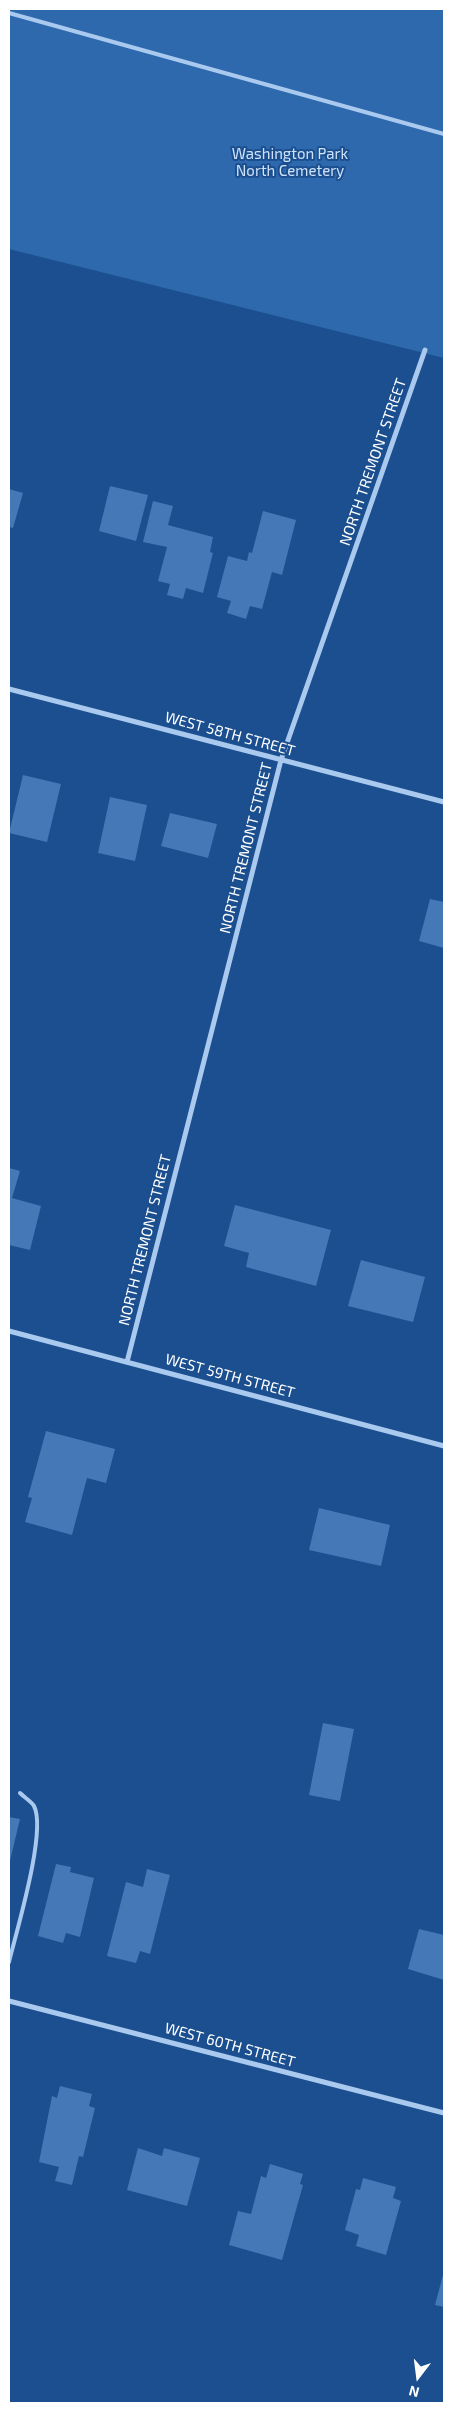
<!DOCTYPE html>
<style>
body{margin:0}
#map{position:relative;width:453px;height:2412px;overflow:hidden;background:#1b4f8f;font-family:"Exo 2",sans-serif}
canvas{display:block}
.frame{position:absolute;inset:0;border:10px solid #fff;pointer-events:none}
.north{position:absolute;left:393px;top:2352px;width:50px;height:50px;-webkit-text-stroke:4px #1b4f8f;paint-order:stroke;rotate:195deg;font-size:14px;font-weight:700;line-height:20px;text-align:center;color:#fff}
.north::after{content:'';display:block;margin:auto;width:18px;height:22px;background:#fff;clip-path:polygon(50% 0,100% 100%,50% 72%,0 100%)}
</style>
<div id="map">
<canvas width="453" height="2412"></canvas>
<div class="frame"></div>
<div class="north">N</div>
</div>
<script>
const ctx = document.querySelector('canvas').getContext('2d');
ctx.lineJoin = 'round';
function fillPath(path, color) { ctx.fillStyle = color; ctx.fill(path, 'evenodd'); }
function trace(path, color, width, dash) { ctx.strokeStyle = color; ctx.lineWidth = width; ctx.lineCap = dash ? 'butt' : 'round'; ctx.setLineDash(dash || []); ctx.stroke(path); }
function drawText(font, color, halo, rows, align = 'center') {
  ctx.font = font + ' "Exo 2",sans-serif'; ctx.lineWidth = 4; ctx.setLineDash([]); ctx.textBaseline = 'middle'; ctx.strokeStyle = halo; ctx.fillStyle = color; for (const [text, x, y, turn = 0] of rows) {
    ctx.save(); ctx.translate(x, y); ctx.rotate((+turn || 0) * Math.PI / 180); ctx.textAlign = isNaN(turn) ? turn : align; if (halo) ctx.strokeText(text, 0, 0); ctx.fillText(text, 0, 0); ctx.restore();
  }
}
const green = new Path2D(`
 M9 9H444V358L9 249Z`);
const building = new Path2D(`
 M110 486 148 495 136 541 99 531Z
 M9 489 23 493 13 528 9 527Z
 M153 501 173 506 168 525 213 537 210 552 213 553 203 593 186 588 183 599 167 595 170 584 158 581 167 547 143 542Z
 M263 511 296 520 282 575 272 572 262 609 250 606 246 619 227 613 231 601 217 597 228 556 247 561 249 552 252 553Z
 M23 775 61 784 47 842 9 833Z
 M110 797 147 805 135 861 98 853Z
 M170 813 217 824 208 858 161 846Z
 M430 899 444 902V948L419 941Z
 M9 1168 20 1171 12 1198 41 1206 30 1250 9 1245Z
 M235 1205 331 1230 316 1286 246 1267 249 1253 224 1246Z
 M361 1260 425 1277 413 1322 348 1306Z
 M46 1431 115 1449 106 1483 87 1478 72 1535 25 1522 32 1498 28 1497Z
 M319 1508 390 1525 381 1566 309 1550Z
 M323 1723 354 1729 340 1801 309 1795Z
 M9 1817 20 1819 9 1865Z
 M56 1864 71 1867 70 1872 94 1878 80 1937 66 1933 63 1943 38 1936Z
 M147 1869 170 1875 150 1954 140 1951 136 1963 107 1956 126 1882 143 1887Z
 M419 1929 444 1935V1980L408 1969Z
 M60 2086 92 2094 89 2106 95 2108 83 2157 79 2156 72 2185 55 2181 59 2167 39 2162 52 2096 57 2098Z
 M138 2148 162 2156 164 2148 200 2158 187 2206 127 2190Z
 M270 2164 303 2174 300 2184 303 2185 282 2260 229 2245 238 2211 251 2214 261 2176 266 2178Z
 M363 2178 396 2187 393 2198 401 2201 386 2255 356 2246 359 2235 345 2230 356 2189 360 2190Z
 M444 2271V2307L435 2305Z`);
const lane = new Path2D(`
 M9 13 444 134
 M9 1962C16 1933 47 1831 34 1806 32 1802 24 1797 20 1793`);
const street = new Path2D(`
 M9 689 444 802
 M9 1331 444 1446
 M127 1362 281 760 425 350
 M9 2001 444 2113`);
const parkNames = [
 ["Washington Park",290,154],
 ["North Cemetery",290,171]
];
const streetNames = [
 ["NORTH TREMONT STREET",373,462,-71],
 ["WEST 58TH STREET",230,734,15],
 ["NORTH TREMONT STREET",246,848,-76],
 ["NORTH TREMONT STREET",145,1240,-76],
 ["WEST 59TH STREET",230,1376,15],
 ["WEST 60TH STREET",230,2045,15]
];
fillPath(green, '#2e69ad');
fillPath(building, '#4478b7');
trace(lane, '#a9c9ee', 4);
trace(street, '#a9c9ee', 5);
drawText('15px', '#cfe3fa', '#1b4f8f', parkNames);
drawText('15px', '#fff', '#1b4f8f', streetNames);
</script>
